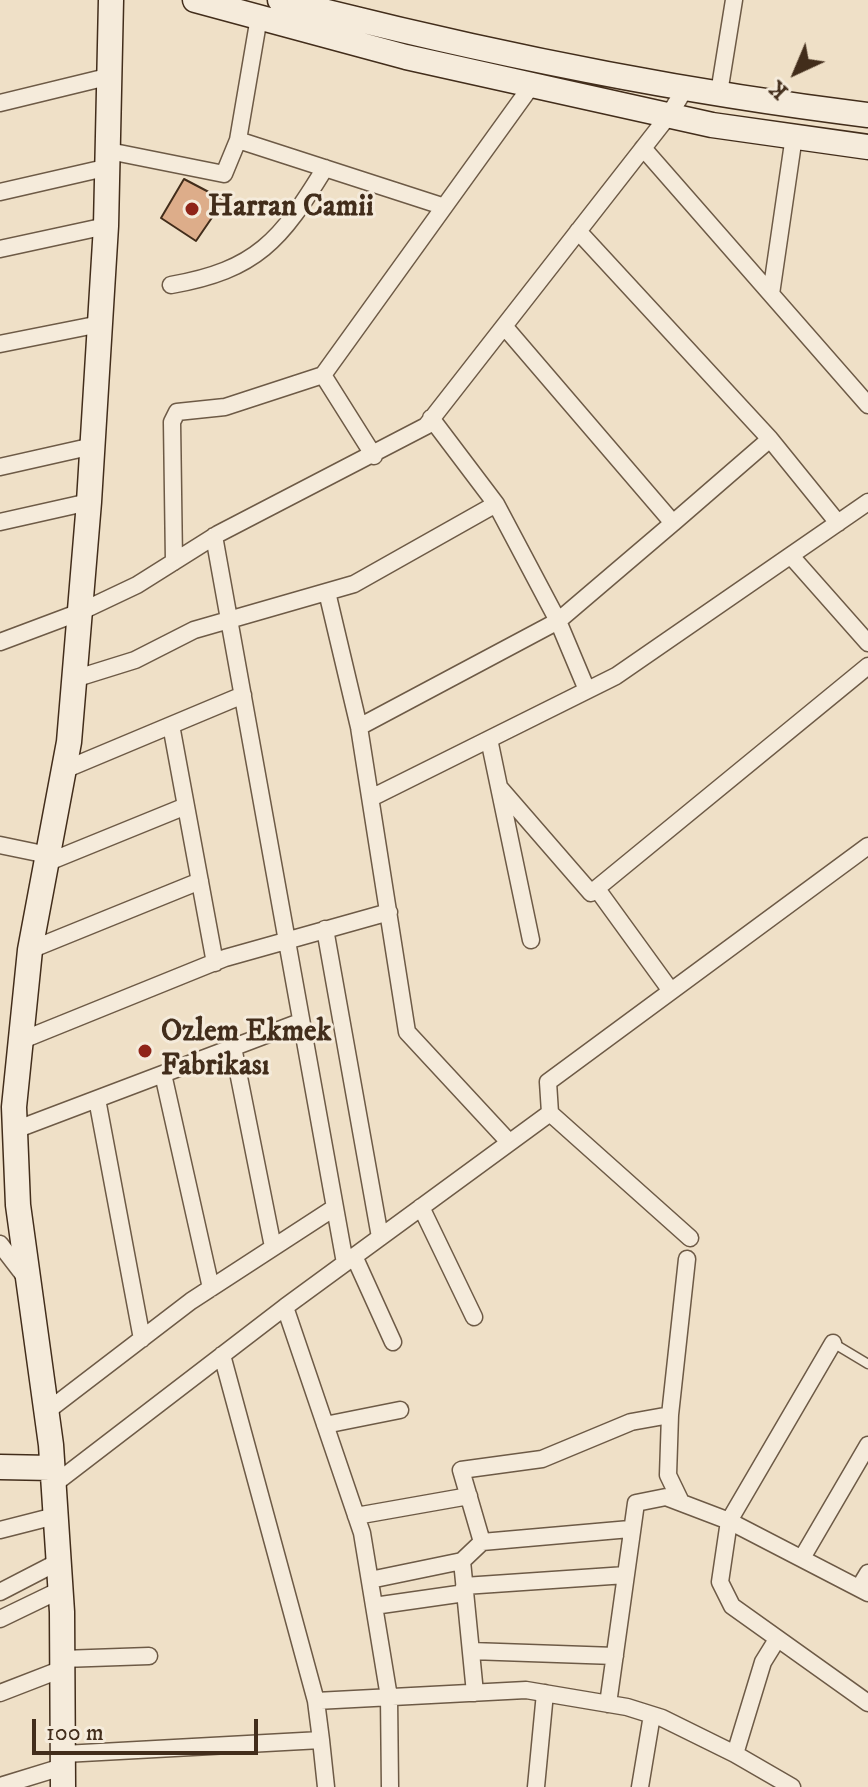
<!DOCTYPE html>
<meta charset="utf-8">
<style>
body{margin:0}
#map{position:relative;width:868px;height:1787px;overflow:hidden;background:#efe0c7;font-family:"IM FELL DW Pica",serif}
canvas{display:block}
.north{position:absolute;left:756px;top:32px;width:80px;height:80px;-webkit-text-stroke:6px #f5ebdb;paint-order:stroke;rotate:224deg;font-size:22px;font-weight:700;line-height:32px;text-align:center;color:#422d1b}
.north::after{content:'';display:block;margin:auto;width:28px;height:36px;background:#422d1b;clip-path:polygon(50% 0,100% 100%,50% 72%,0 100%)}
.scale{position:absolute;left:32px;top:1719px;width:226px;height:36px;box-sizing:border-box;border:4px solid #422d1b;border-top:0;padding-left:10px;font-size:24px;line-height:28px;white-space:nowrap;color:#422d1b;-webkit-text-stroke:6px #f5ebdb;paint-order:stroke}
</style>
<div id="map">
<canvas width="868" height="1787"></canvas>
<div class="north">K</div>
<div class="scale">100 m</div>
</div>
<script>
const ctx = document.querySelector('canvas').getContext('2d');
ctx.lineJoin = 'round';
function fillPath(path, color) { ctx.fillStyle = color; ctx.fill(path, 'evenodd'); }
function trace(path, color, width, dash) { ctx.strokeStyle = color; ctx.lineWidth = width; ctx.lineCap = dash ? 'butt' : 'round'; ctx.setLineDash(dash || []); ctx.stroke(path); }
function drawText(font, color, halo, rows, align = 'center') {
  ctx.font = font + ' "IM FELL DW Pica",serif'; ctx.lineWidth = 6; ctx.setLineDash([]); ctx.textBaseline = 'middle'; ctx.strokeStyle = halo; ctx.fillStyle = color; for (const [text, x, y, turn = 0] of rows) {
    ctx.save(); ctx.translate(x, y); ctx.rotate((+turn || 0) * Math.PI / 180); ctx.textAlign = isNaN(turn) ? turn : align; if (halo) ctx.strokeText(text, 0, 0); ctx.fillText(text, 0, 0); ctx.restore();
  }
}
const building = new Path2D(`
 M184 179 224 200 196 241 161 218Z`);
const service = new Path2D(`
 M833 1343 868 1364`);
const minor = new Path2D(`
 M719 93 734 0
 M0 103 111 76
 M238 140 259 17
 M643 148 868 405
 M109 151 224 174 238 140 442 206
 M0 192 109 167
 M578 231 770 439 838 523
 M0 249 106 226
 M171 285C257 270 281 240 325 168
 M771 294 794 136
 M0 344 100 324
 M431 418 496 504 558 621 587 690
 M374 456 323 375 532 85
 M0 467 93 446
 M0 522 89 502
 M673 523 770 439
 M214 536 345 1263
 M791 556 868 643
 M174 562 172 422 177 412 225 407 323 375
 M327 592 359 727 407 1032 509 1142
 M0 642 80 612 137 585 218 534 426 426 669 115 686 87
 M74 679 135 660 194 630 354 584 496 504
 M171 725 215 963
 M359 727 558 621 673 523 504 326
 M489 739 531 940
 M64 770 243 695
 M499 787 591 893 868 666
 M371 798 616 676 868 502
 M0 845 48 855
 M46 863 186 806
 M597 889 671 991
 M325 929 380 1237
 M30 950 200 881
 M20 1041 225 958 389 912
 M233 1047 273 1247
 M163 1074 211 1288
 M97 1099 142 1339
 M550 1113 548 1082 868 846
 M15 1130 300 1022
 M421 1207 474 1317
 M0 1244 26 1278
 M354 1256 393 1342
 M285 1307 362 1533 389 1697 390 1787
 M833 1343 729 1521 720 1582 732 1606 868 1703
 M222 1355 316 1701
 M46 1412 191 1301 334 1208
 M325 1425 400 1410
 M53 1485 285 1307 550 1113 690 1238
 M681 1502 668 1475 670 1415 687 1259
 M356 1516 469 1496
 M0 1530 55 1516
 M482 1542 461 1470 542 1459 631 1422 670 1415
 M802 1558 868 1445
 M462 1561 475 1693
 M370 1580 462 1561 482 1542 630 1529
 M464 1586 626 1575
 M859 1588 868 1573
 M0 1592 58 1562
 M374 1606 465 1593
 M0 1619 60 1590
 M471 1651 615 1656
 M62 1659 149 1656
 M0 1693 62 1669
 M608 1704 636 1503 666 1497 729 1521 868 1593
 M321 1740 326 1787
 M64 1754 321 1740 316 1701 526 1690 627 1707 662 1718 735 1754 792 1787
 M735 1754 763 1662 776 1641
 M0 1786 62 1767
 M536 1787 545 1693
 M640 1787 652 1715`);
const secondary = new Path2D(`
 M195 0 406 57 712 125 868 147
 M280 0C473 50 670 91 868 115
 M0 1467 52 1468
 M63 1787 62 1612 51 1445 18 1205 14 1107 30 950 69 742 89 502 106 226 111 0`);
const markers = [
 [192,209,8,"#8f2418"],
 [145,1051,8,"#8f2418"]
];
const poiNames = [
 ["Harran Camii",208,209],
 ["Ozlem Ekmek",161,1034],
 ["Fabrikası",161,1068]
];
fillPath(building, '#ddad8a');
trace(building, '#422d1b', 2);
trace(service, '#6d5a46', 11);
trace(minor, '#6d5a46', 19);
trace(secondary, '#422d1b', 27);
trace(service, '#f5ebdb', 8);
trace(minor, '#f5ebdb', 16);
trace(secondary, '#f5ebdb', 24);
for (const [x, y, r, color] of markers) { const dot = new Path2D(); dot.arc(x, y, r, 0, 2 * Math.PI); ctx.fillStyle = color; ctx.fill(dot); trace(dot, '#f5ebdb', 3); }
drawText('bold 30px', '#422d1b', '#f5ebdb', poiNames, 'left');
</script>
